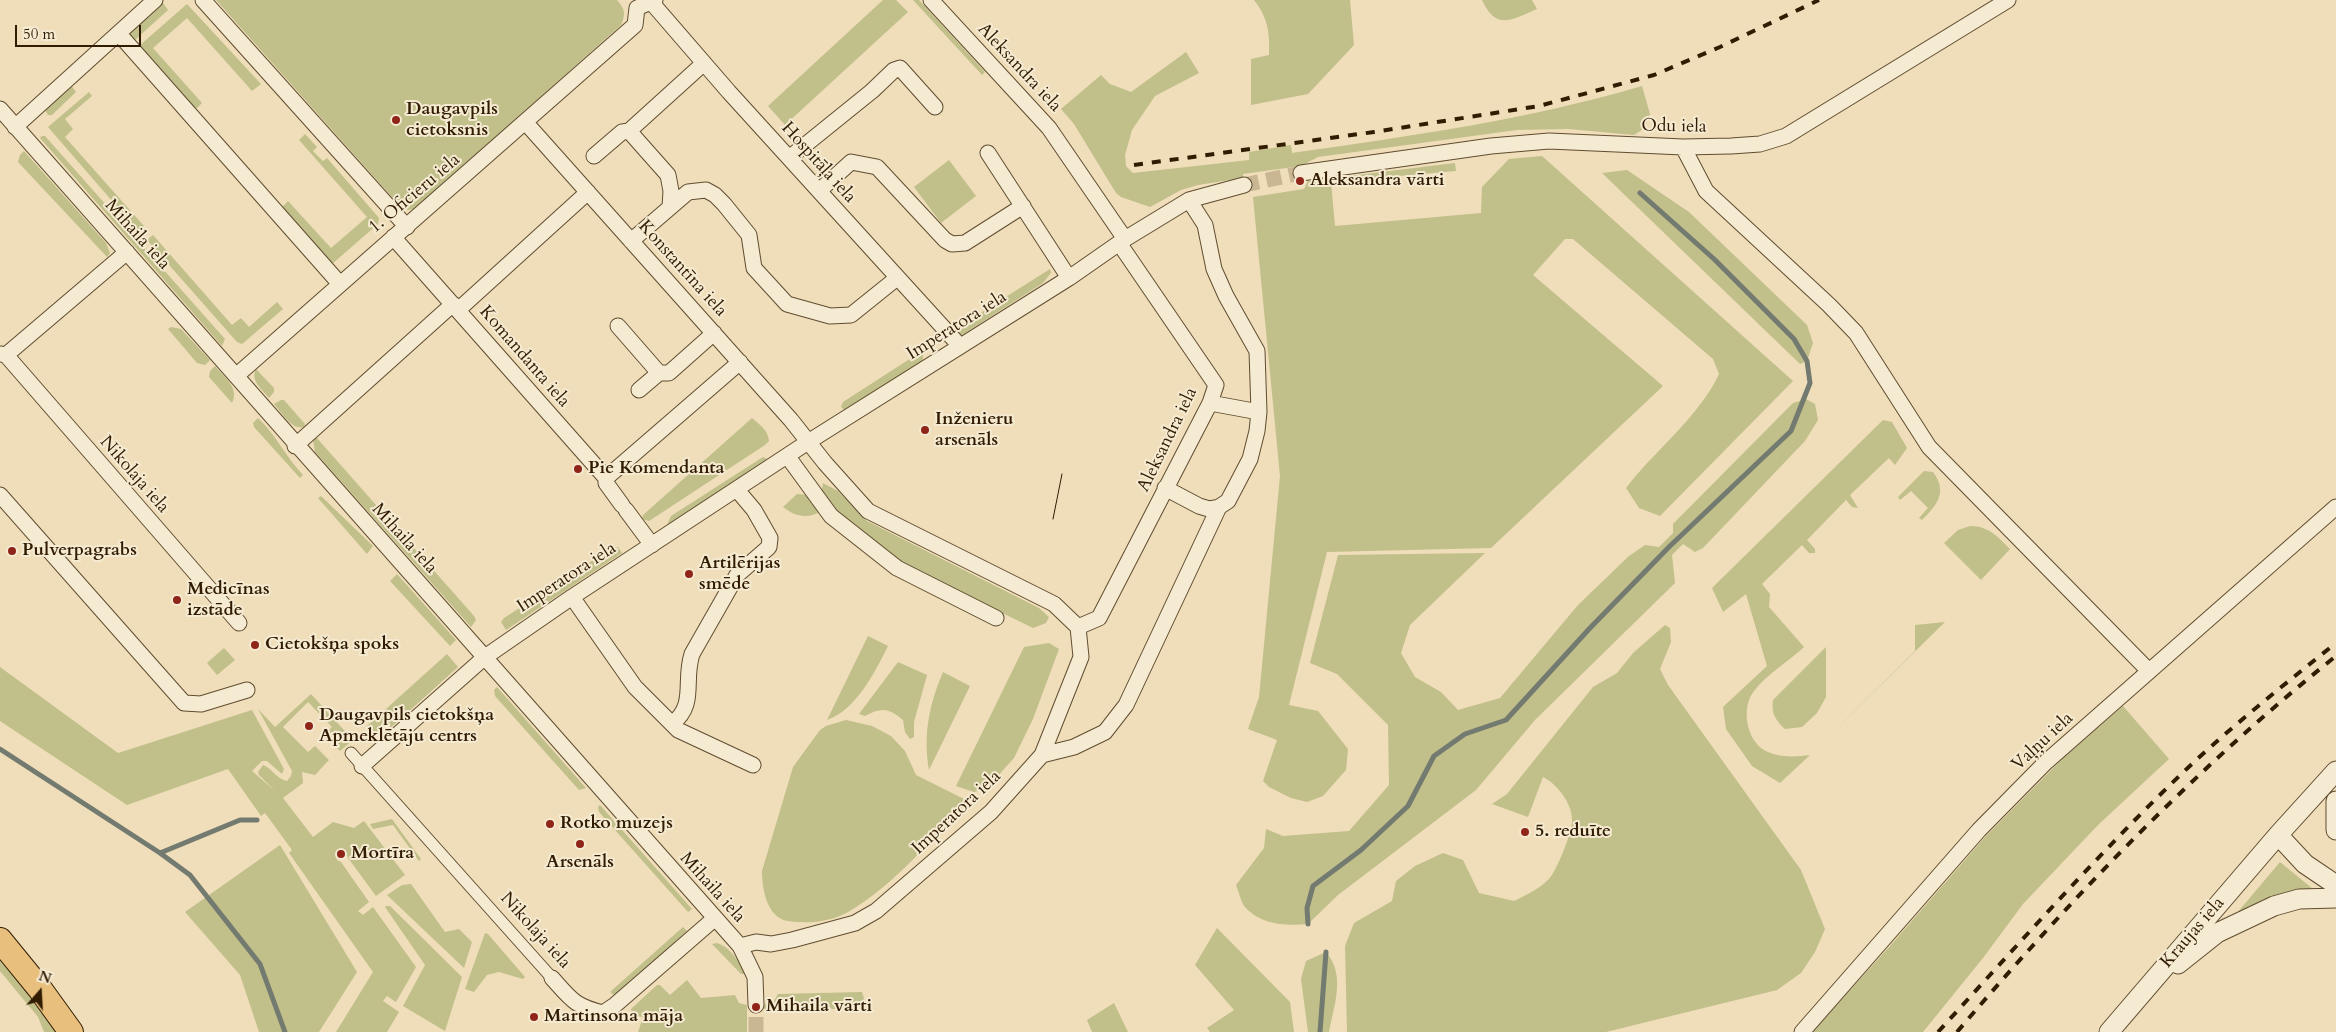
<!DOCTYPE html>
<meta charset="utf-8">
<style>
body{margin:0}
#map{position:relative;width:2336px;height:1032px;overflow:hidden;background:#efdeb9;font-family:Cardo,serif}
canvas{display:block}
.north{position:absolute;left:15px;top:967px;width:50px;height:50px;-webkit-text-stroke:4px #f5ead2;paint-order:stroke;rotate:19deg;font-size:14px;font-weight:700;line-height:20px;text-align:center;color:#311c02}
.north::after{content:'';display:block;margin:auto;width:18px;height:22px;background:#311c02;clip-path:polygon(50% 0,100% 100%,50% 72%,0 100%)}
.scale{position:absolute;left:15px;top:25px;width:126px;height:22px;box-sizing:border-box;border:2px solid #311c02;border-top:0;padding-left:6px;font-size:15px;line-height:18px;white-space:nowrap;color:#311c02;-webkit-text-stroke:4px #f5ead2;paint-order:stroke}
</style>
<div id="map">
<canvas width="2336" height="1032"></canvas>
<div class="north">N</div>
<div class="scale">50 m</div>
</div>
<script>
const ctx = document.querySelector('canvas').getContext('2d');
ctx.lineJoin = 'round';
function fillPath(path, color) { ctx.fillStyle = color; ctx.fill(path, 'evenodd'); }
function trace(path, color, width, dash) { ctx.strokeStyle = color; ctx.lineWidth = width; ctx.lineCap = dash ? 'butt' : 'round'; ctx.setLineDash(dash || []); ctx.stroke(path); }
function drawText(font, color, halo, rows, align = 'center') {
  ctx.font = font + ' Cardo,serif'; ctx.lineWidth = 4; ctx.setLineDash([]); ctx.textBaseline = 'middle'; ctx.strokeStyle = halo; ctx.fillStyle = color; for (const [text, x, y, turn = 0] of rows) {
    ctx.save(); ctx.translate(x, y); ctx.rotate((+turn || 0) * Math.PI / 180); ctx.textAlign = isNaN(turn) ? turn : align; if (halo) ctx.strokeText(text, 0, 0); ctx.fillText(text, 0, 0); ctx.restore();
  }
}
const green = new Path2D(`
 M216 0H617C625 9 626 14 621 25L415 209 408 210 400 206Z
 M883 0H896L908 12 785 125 768 106Z
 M913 0H919L985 72 982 75Z
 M1254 0H1350L1354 45 1308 94 1251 105V59L1269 55C1270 33 1268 18 1254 0Z
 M1482 0H1532L1537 9C1511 20 1496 31 1482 0Z
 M163 3 168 10 135 40 129 34Z
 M187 4 261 84 252 91 187 18 153 48 202 103 195 110 139 46Z
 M1186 52 1199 73 1155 96 1132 130 1125 155 1126 166 1133 173 1249 160V152L1291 145 1292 153C1410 136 1527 120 1642 86L1650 114 1645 128 1634 135 1568 129 1517 130 1318 157 1301 166 1243 174V178L1198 185 1181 190 1150 207 1121 197 1116 193 1074 124 1061 109 1101 75 1110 84 1131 92Z
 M71 85 76 92 52 115H48L45 110Z
 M89 92 92 96 65 119 73 129 65 137 144 226 138 231 48 127Z
 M305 134 317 147 313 151 323 161 327 158 379 218 378 224 332 264 282 207 288 201 331 248 367 217 299 140Z
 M42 136H45L225 339 222 346 40 138Z
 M24 151 106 243 110 253 107 257 18 162 20 155Z
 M1542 156 1793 381 1660 516 1639 508 1626 488C1655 450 1699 417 1719 374L1713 359 1573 239H1565L1533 275 1663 386 1491 548 1327 552 1289 705 1318 711 1348 749 1346 770 1323 796 1307 802 1291 798 1269 787 1263 781 1277 740 1248 729 1259 697 1280 476 1253 197 1304 189 1308 181 1455 163 1456 171 1331 182 1335 226 1481 213 1482 187 1509 159Z
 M949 160 976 196 941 223 914 187Z
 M1627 170 1689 212 1807 325 1813 343 1807 361 1800 364 1602 173Z
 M153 235 232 325 241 318 249 327 277 302 283 309 242 344 237 342 147 240Z
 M1050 269 1051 273 1043 283 962 335 952 331Z
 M171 327 181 329 210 360 205 365 197 363 168 329Z
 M919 353 923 355V360L845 411 841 407 843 402Z
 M215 366C224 377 240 388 232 403L209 377 210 371Z
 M256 369 274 388V392L269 398C262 389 250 381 256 369Z
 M1806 399 1815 404 1818 420 1805 441 1703 548 1695 552 1683 544 1672 555 1675 583 1535 720 1476 790 1338 895 1308 924C1286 926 1261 925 1245 907 1241 902 1239 892 1236 885L1264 848 1266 829 1283 836 1349 831 1389 785 1388 725 1337 674 1310 663 1338 555 1485 553 1410 625 1401 653 1415 677 1441 692 1458 710 1500 698 1578 605 1629 556 1645 545 1659 547 1673 533V524L1793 403Z
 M281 400H284L305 424 304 427C291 430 282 413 274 404Z
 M258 418C276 435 286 457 303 475L300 478 254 427 253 423Z
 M752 418C760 425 768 430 769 441L765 445 649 521 642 519 643 515Z
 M1883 420 1892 422 1907 448 1895 465 1889 458 1850 495 1858 508 1852 507 1846 500 1807 540 1815 549V553H1809L1802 545 1762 584 1770 594 1769 607 1804 647C1788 662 1767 674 1754 691 1741 707 1746 739 1764 750 1778 758 1795 757 1810 755L1780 783 1752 766 1726 729 1723 707 1767 666 1746 594 1723 612 1712 588Z
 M316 437 474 616 476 620 471 627 315 452 313 440Z
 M763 457 769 460 668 525V522L671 516Z
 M1924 471 1933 472C1948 492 1937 505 1922 520L1919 518 1928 508 1911 491 1900 500 1898 497Z
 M823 483 838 491 867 521 1039 608 1049 617 1046 623 1033 628 900 563 847 524 821 494Z
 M797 494 811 495 822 511C807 519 796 517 783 507Z
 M321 496 373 546 367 554 318 498Z
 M1970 526C1989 526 1998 537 2010 549L1981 580 1944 543 1958 530Z
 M613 547H618L622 553 506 630 501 622 504 618Z
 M397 574 456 640 450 646 390 581Z
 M1945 622 1817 748 1915 651V625Z
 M1665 625 1670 628 1671 642 1660 669 1668 685 1801 870 1825 929 1815 952 1801 973 1777 990 1606 1032H1347L1345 946 1354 923 1392 901 1396 881 1415 866 1443 853 1463 860 1479 893 1514 901C1526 895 1544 887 1552 875 1559 864 1572 833 1572 820 1572 803 1557 784 1543 777L1528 817 1492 804 1507 794 1593 687 1617 673 1633 653Z
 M868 636 888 646C875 672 856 710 827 720Z
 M1049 643 1059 649 1033 719 1014 758 986 789 974 792 956 786 1024 647Z
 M1826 647V697L1817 713 1802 727 1785 729C1775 720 1771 713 1773 700Z
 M224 648 235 660 217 675 207 663Z
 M447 654 458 667 387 731 381 736 373 733 367 726Z
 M898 662 927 675 914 722V737L910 739 905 732 903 720C889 708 881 707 865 716L859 714Z
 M0 667 118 753 252 710 284 769 282 774 267 761H262L252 771 275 791 259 775 258 772 263 765C272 768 276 779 287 781L291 776 292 771 258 709 275 727 311 694 353 740 340 751 324 735 332 727 308 702 283 727 308 752 315 746 329 760 315 775 302 772 303 783 283 798 313 837 333 822 354 828 364 821 405 875 376 896 348 858 346 852 339 850 335 855 337 860 341 862 369 902 358 911 363 915 373 907 416 967 396 1002 387 996 383 1001 399 1012 387 1032H336L373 972 289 853 292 850 265 813 261 816 228 769 127 805 0 721Z
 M943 672 970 686 929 770C923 735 929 705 943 672Z
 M497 687 586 788 579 790 495 696 494 690Z
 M2123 706 2169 759 2098 825 2023 904 1983 958 1923 1032H1812L1890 946 1985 837 2063 758Z
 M846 720 872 726 891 736 905 751 916 775 968 801C931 839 895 885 848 912 830 922 808 924 788 921 767 918 762 889 762 871L793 767 820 730 826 726Z
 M600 805 692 909 688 912 599 812 598 807Z
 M392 819 421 859 419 861 393 825 373 829 370 824Z
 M280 845 357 972 319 1032H259L240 975 185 912Z
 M2280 862 2313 889 2275 896 2237 913Z
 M411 884 445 932 459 929 472 942 464 968 387 895 402 885Z
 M386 906H390L462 977 445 1031 403 1006 425 965 385 907Z
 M683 927 687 931 615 996 610 992Z
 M1217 928 1290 1002 1294 1032H1210L1207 1028 1234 1010 1195 965Z
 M485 933 488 934 525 977 523 979 499 972 487 975 474 992 465 989Z
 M717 943C730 947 740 962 745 974H741L712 944Z
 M1326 952C1346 975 1334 1005 1329 1032H1308L1301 979 1306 961Z
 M0 957 36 1002 57 1032H44L38 1017 0 971Z
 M687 980 701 998 735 995 739 1003 747 1005V1032H638L643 1017 632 1015 631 1009 657 985H660L670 995Z
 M862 992 866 1005 852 1009H764V1005L774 1001 778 994Z
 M1114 1003 1128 1032H1092L1087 1020Z`);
const stream = new Path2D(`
 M0 749 160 853 190 875 260 964 285 1032
 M160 853 240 820H257
 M1308 924 1307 908 1313 886 1361 850 1408 806 1434 756 1465 734 1506 720 1590 628 1670 546 1791 431 1810 383 1807 361 1794 339 1714 259 1640 193
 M1320 1032 1326 952`);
const minorTunnel = new Path2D(`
 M1244 185 1301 173
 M756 1032V1005`);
const pedestrian = new Path2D(`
 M351 753 552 978`);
const minor = new Path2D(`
 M203 0 407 227
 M931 0 1049 128 1125 239
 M652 3 729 92 960 346
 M119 34 340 284
 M0 109 740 946 755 977 756 1005
 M526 123 791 420 825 463 868 511 1054 604 1078 627 1081 657 1042 755 991 812 876 911 855 923 792 940 771 944 756 942 740 946
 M15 127 155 0
 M1683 147 1706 191 1829 305 1856 333 1929 447 2149 671
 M988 153 1069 278
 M594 156 622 132 629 131
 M789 158 872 91 894 70 900 68 935 107
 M1301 173 1491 146 1549 141 1683 147 1731 146 1760 144 1786 136 2008 0
 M819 191 851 162 877 167 945 240 952 244 965 243 1023 206
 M670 207 671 191 668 175 629 131 704 63
 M393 237 606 478V483L622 505
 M631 241 688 192 706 190 715 195 724 204 749 235 754 268 787 304 830 316 851 315 897 278
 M458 310 588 192
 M618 326 659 373H669L714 333
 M0 354 6 355 239 623
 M6 355 127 252
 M236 376 635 25 637 8 655 0
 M639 390 659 373
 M1210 403 1259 412
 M295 446 453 304
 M788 457 831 516 897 568 996 618
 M606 478 740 362
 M1165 488 1199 506 1209 509 1219 507 1228 501 1250 459 1257 431 1259 412 1257 351 1226 296 1214 269 1205 225 1189 200
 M0 495 184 703 201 704 247 690
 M626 510 652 545
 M572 597 635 687 678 730 753 765
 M1078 627 1099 618 1210 403 1216 385 1119 243
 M672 724C697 704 683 682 692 654L737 575 769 547 770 538 754 510 738 491
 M1042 755 1074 747 1105 732 1126 705 1219 507
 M362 766 485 657 572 597 808 442 1069 278 1125 239 1189 200 1244 185
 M552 978C571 999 574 1006 603 1013L615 1005 714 919
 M1802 1032 1979 830 2046 762 2336 507`);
const tertiary = new Path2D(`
 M2336 801V830
 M2278 835 2305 864 2336 885
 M2178 964 2217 933 2274 906 2299 899 2336 898
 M2109 1032 2278 835 2336 771`);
const primary = new Path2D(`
 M0 940 40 989 71 1032`);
const tram = new Path2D(`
 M1053 519 1062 474`);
const rail = new Path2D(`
 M1134 165 1374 132 1539 106 1654 75 1720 47 1819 0
 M1938 1032C2015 948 2090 863 2172 783 2223 733 2280 688 2336 643
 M1957 1032C2073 896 2196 768 2336 656`);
const markers = [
 [396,120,5,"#8f2418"],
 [1300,181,5,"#8f2418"],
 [925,430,5,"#8f2418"],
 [578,469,5,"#8f2418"],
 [12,551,5,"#8f2418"],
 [689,574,5,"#8f2418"],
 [177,600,5,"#8f2418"],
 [255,645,5,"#8f2418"],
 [309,726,5,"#8f2418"],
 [550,824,5,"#8f2418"],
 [1525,832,5,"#8f2418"],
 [580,844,5,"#8f2418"],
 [341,854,5,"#8f2418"],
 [756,1007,5,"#8f2418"],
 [534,1017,5,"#8f2418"]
];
const streetNames = [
 ["Aleksandra iela",1019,68,47],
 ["Odu iela",1674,127,1],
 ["Hospitāļa iela",818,163,48],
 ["1. Oficieru iela",415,194,-40],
 ["Mihaila iela",137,235,48],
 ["Konstantīna iela",682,269,48],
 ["Imperatora iela",957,326,-32],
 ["Komandanta iela",524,357,49],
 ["Aleksandra iela",1168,440,-64],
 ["Nikolaja iela",134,475,49],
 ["Mihaila iela",404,539,48],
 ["Imperatora iela",567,578,-33],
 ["Vaļņu iela",2043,742,-43],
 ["Imperatora iela",957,813,-43],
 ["Mihaila iela",712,888,48],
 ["Nikolaja iela",535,931,48],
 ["Kraujas iela",2193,933,-49]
];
const poiNames = [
 ["Daugavpils",406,110],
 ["cietoksnis",406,131],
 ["Aleksandra vārti",1310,181],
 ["Inženieru",935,420],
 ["arsenāls",935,441],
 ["Pie Komendanta",588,469],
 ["Pulverpagrabs",22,551],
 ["Artilērijas",699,564],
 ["smēde",699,585],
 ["Medicīnas",187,590],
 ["izstāde",187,611],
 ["Cietokšņa spoks",265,645],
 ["Daugavpils cietokšņa",319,716],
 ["Apmeklētāju centrs",319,737],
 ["Rotko muzejs",560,824],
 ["5. reduīte",1535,832],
 ["Mortīra",351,854],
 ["Arsenāls",580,863,"center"],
 ["Mihaila vārti",766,1007],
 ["Martinsona māja",544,1017]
];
fillPath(green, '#c1bf8a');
trace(stream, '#737a70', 5);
trace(minorTunnel, '#c9b794', 15, [15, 8]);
trace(pedestrian, '#604c30', 13);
trace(minor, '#604c30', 17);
trace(tertiary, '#604c30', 21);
trace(primary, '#311c02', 26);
trace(pedestrian, '#f5ead2', 11);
trace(minor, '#f5ead2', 15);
trace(tertiary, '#f5ead2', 19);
trace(primary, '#e8bf7c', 24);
trace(tram, '#311c02', 1);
trace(rail, '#311c02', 4, [9, 9]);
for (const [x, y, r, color] of markers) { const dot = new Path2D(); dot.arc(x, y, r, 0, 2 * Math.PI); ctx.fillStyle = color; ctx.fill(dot); trace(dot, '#f5ead2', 2); }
drawText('18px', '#311c02', '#f5ead2', streetNames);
drawText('bold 18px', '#311c02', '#f5ead2', poiNames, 'left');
</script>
